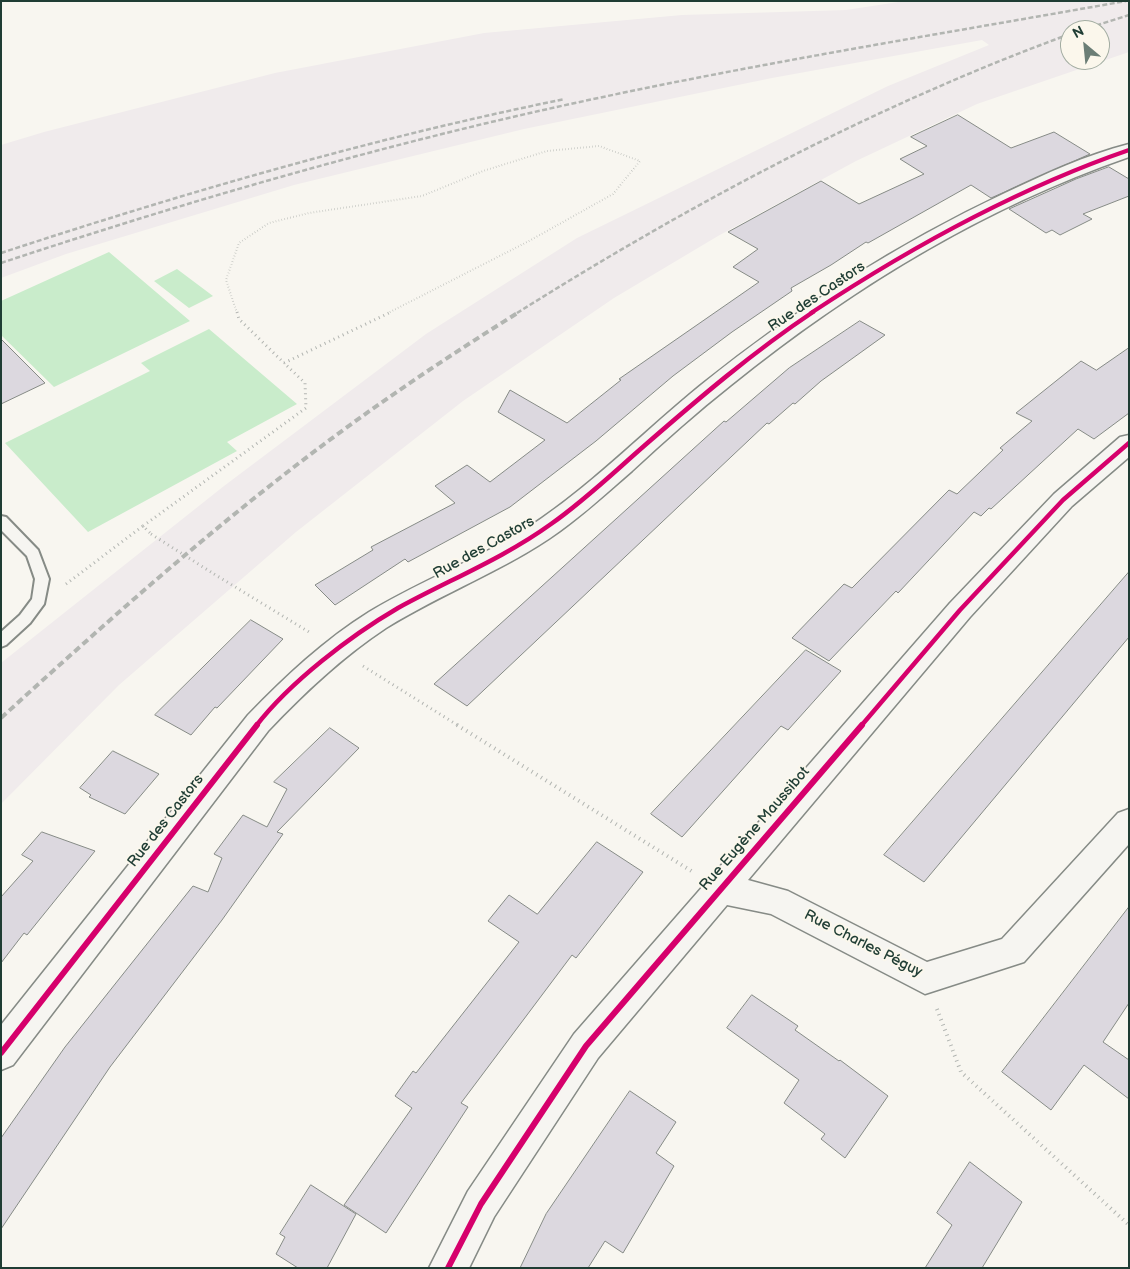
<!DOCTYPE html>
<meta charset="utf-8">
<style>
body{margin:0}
#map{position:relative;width:1130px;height:1269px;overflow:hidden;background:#f8f6f0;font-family:"Balsamiq Sans",sans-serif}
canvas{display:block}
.frame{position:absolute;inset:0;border:2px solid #1f3d34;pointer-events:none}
.north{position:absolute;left:1060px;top:20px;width:50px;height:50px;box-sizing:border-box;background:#fbf7ec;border:1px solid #a3ada2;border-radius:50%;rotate:332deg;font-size:14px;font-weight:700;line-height:20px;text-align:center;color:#1f3d34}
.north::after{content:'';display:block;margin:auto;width:18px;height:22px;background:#6b7e76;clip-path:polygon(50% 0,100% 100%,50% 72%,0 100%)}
</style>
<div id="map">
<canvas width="1130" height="1269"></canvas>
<div class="frame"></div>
<div class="north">N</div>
</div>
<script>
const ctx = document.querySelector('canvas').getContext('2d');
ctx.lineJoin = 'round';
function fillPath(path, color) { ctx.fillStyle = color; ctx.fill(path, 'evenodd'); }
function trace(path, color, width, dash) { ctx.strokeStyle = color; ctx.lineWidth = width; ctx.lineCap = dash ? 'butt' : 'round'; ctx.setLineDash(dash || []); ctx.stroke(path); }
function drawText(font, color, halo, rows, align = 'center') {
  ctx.font = font + ' "Balsamiq Sans",sans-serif'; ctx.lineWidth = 4; ctx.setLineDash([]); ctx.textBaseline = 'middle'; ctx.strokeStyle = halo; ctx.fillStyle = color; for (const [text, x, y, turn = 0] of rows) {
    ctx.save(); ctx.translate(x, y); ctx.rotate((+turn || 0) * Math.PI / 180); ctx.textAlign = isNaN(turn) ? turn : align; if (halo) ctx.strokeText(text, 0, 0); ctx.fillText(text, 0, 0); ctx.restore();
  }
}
const built = new Path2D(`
 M905 1H1129V52L977 104 856 161 718 236 614 298 463 401 296 532 119 685 1 804V663L224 486 426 334 577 238 888 86 989 45 982 40 772 78 524 129 294 185 66 254 1 278V145L44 132 275 73 484 33 682 15 846 10ZM1070 30H1100V60H1070Z`);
const green = new Path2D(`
 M109 252 190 321 54 387 1 335V301Z
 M177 269 213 296 189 308 154 281Z
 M209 329 297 404 227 442 237 451 88 532 5 443 150 371 141 363Z`);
const building = new Path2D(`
 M958 115 1011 148 1054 132 1090 154 991 198 971 185 868 243 866 242 831 265 791 288 792 291 732 332 673 376 596 441 510 507 408 562 405 559 335 605 315 585 373 550 371 547 455 503 435 486 467 465 490 482 545 440 498 412 510 390 567 423 621 380 619 379 759 282 733 267 758 249 728 232 821 181 859 204 924 174 900 159 927 146 911 137Z
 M1109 167 1129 179V196L1083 214 1092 219 1060 235 1052 230 1046 233 1009 209 1076 179Z
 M860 321 885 335 821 381 795 404 793 403 769 424 767 423 467 706 434 684 724 421 726 422 789 368Z
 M1 339 45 383 1 404Z
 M1129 348V413L1094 439 1078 429 991 509 989 508 981 516 974 512 898 593 896 591 829 661 792 638 844 584 852 588 949 490 957 494 1003 450 1000 448 1032 421 1016 413 1081 361 1096 370Z
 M1129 572V637L924 882 884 855Z
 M251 620 283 639 217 708 215 707 191 735 155 715Z
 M806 650 841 671 788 730 781 726 682 837 651 814Z
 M330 728 359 748 277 832 283 834 222 920 110 1067 1 1229V1138L65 1047 193 886 208 892 222 858 214 854 243 815 267 827 287 789 274 782Z
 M113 751 159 774 125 814 89 797 91 795 80 788Z
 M42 832 95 851 27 935 24 933 1 963V897L33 861 22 855Z
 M597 842 643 872 576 958 572 955 461 1103 468 1107 386 1233 344 1205 412 1108 395 1096 413 1071 416 1073 519 942 488 921 509 895 537 914Z
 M1129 907V1003L1103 1042 1129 1060V1099L1084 1065 1051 1110 1002 1072Z
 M752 995 798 1026 795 1030 839 1061 840 1060 888 1096 845 1158 821 1139 825 1134 784 1103 799 1080 727 1028Z
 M630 1091 676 1122 656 1153 674 1166 623 1253 605 1241 588 1268H520L546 1214Z
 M970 1162 1022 1202 982 1268H925L952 1225 937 1213Z
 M311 1185 356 1214 327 1268H298L276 1254 285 1237 280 1234Z`);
const pathFar2 = new Path2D(`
 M237 313 226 280 239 243 269 223 309 213 422 196 483 171 547 151 599 146 640 161 613 194 529 241 388 313`);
const pathFar1 = new Path2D(`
 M237 312 239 319 284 363
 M284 363 391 312
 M143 526 306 408 305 383 284 363
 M214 574 309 632
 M66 584 143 526 151 534
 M363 666 459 726`);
const path = new Path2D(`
 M457 725 693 872
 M937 1009 961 1072 1129 1225`);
const service = new Path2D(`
 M1 516 6 517 38 550 49 579 44 604 30 623 6 645 1 647V632L20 615 32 599 35 579 27 556 1 530Z`);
const minor = new Path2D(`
 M1129 144V157C984 207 850 289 731 385 697 412 664 441 632 471 609 491 585 513 560 531 506 570 442 593 386 628 342 657 304 693 268 731L13 1065 1 1070V1025L248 715C285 677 324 640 369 612 425 578 488 556 542 518 598 479 647 429 701 385 794 310 897 244 1005 193 1045 174 1086 155 1129 144Z
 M1129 435V457L1072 506 970 617 748 880 788 891 927 962 1002 939 1118 813 1129 809V844L1024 962 925 994 771 914 727 905 598 1058 494 1217 469 1268H429L468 1191 574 1034 950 603 1054 494 1120 437Z`);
const railFar1 = new Path2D(`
 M1082 30 1129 15
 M1 253C187 192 373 138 565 99
 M1 263C167 208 334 159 504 119 709 71 918 38 1126 1
 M517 313C692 203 876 105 1070 34`);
const rail = new Path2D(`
 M1 718C112 617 225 516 346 428 402 387 460 349 519 312`);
const pathBridge = new Path2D(`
 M151 534 214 574`);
const cyclewayFar2 = new Path2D(`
 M811 313C911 247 1016 189 1129 150`);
const cyclewayFar1 = new Path2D(`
 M256 726C290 682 350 636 398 608 449 580 504 558 551 524 584 501 613 473 644 446 698 399 753 352 813 312
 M861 726 960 610 1063 500 1129 443`);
const cycleway = new Path2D(`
 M1 1053 257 725
 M448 1268 481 1204 586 1046 862 725`);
const streetNames = [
 ["Rue des Castors",817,297,-34],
 ["Rue des Castors",484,548,-29],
 ["Rue des Castors",166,821,-52],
 ["Rue Eugène Maussibot",755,829,-49],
 ["Rue Charles Péguy",863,944,27]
];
fillPath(built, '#f0ebec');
fillPath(green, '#c9eccb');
fillPath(building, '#dcd8df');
trace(building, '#868b86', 1);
trace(service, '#868b86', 4);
trace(minor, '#868b86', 3);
trace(pathFar2, '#b2b5b1', 2, [0.5, 2.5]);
trace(pathFar1, '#b2b5b1', 3, [1, 4]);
trace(path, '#b2b5b1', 4, [1, 4.5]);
fillPath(service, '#f6f5f1');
fillPath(minor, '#f6f5f1');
trace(railFar1, '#b2b5b1', 2.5, [5, 2.5]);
trace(rail, '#b2b5b1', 4, [7, 4]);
trace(pathBridge, '#b2b5b1', 3, [1, 4]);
trace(cyclewayFar2, '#d6006c', 4);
trace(cyclewayFar1, '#d6006c', 4.5);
trace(cycleway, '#d6006c', 6);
drawText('15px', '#1f3d34', '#fbf7ec', streetNames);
</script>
